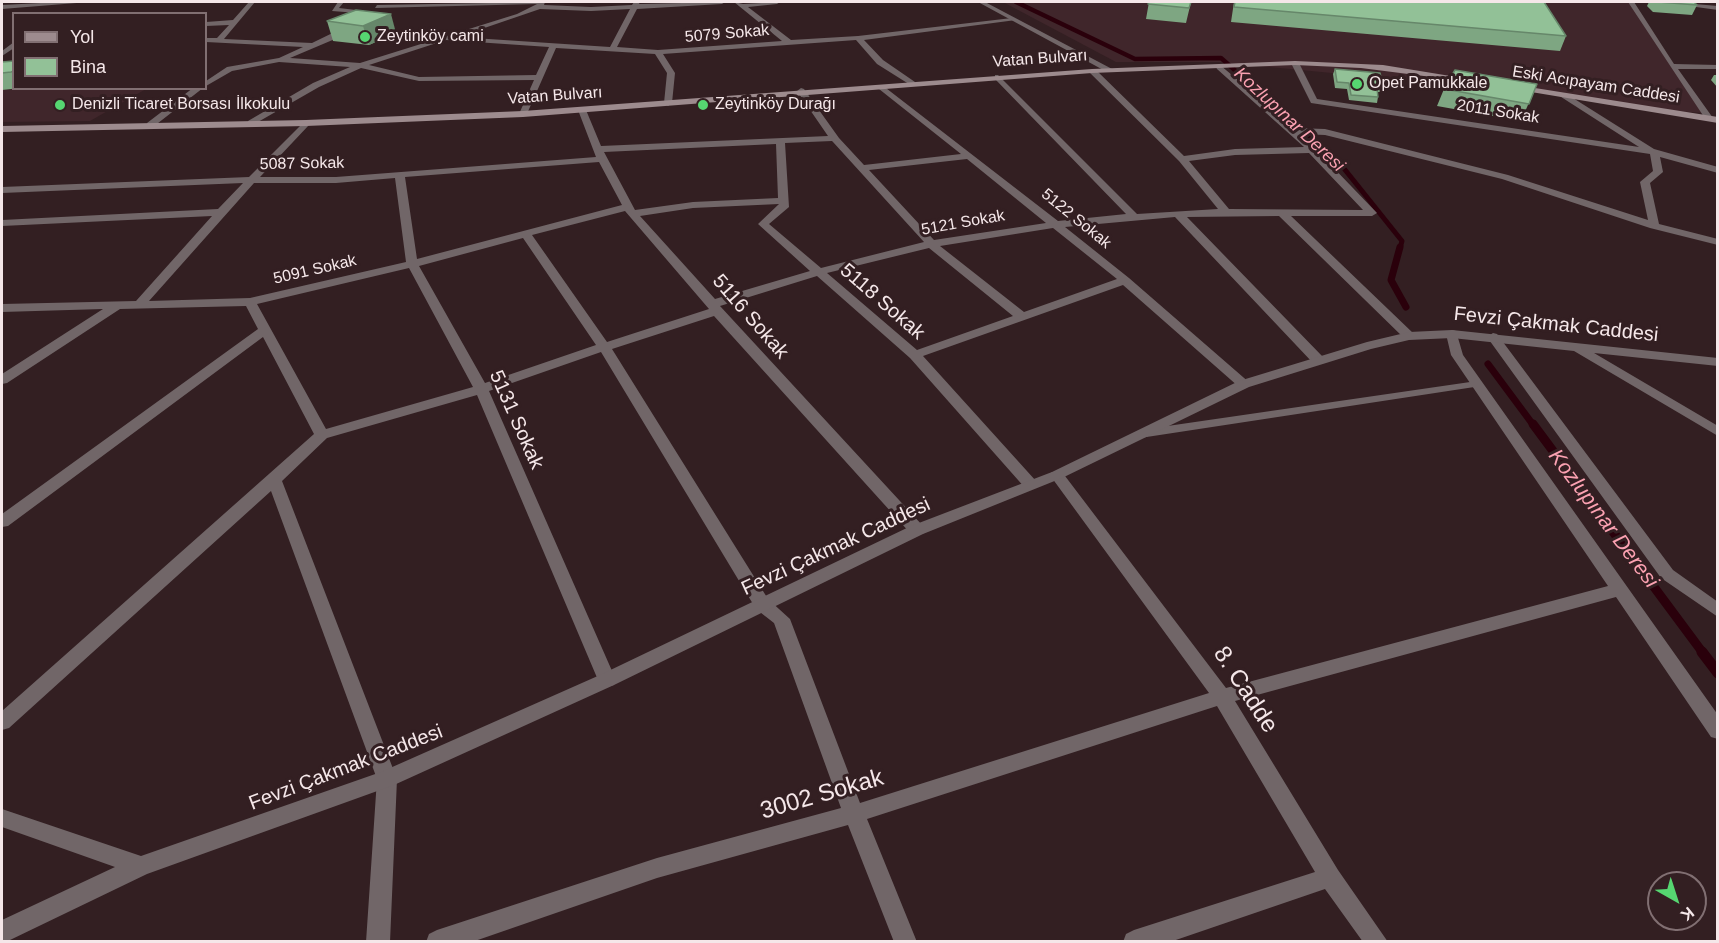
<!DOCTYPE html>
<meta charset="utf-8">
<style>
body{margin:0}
#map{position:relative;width:1719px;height:943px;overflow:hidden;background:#331f22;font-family:Helvetica,sans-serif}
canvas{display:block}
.frame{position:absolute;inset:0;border:3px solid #f5e7e9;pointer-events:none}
.legend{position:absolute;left:12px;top:12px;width:195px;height:78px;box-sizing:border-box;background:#331f22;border:2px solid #816f72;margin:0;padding:8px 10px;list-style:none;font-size:18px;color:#f5e7e9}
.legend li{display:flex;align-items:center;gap:12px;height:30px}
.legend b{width:30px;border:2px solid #816f72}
.north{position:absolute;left:1647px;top:871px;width:60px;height:60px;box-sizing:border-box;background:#331f22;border:2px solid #816f72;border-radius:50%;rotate:141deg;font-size:16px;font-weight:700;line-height:24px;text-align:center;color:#f5e7e9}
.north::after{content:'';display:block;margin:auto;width:21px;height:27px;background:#56d671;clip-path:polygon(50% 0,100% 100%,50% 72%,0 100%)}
</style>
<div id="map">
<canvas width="1719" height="943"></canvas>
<div class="frame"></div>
<ul class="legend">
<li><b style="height:8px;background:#9d8b8e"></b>Yol</li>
<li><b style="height:16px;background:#92c197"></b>Bina</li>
</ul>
<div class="north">K</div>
</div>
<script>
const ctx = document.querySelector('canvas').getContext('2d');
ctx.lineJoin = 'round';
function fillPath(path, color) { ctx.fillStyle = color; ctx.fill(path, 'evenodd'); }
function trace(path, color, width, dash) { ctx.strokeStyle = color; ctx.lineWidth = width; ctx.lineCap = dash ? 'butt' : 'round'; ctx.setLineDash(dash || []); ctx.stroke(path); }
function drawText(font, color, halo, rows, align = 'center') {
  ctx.font = font + ' Helvetica,sans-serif'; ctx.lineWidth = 6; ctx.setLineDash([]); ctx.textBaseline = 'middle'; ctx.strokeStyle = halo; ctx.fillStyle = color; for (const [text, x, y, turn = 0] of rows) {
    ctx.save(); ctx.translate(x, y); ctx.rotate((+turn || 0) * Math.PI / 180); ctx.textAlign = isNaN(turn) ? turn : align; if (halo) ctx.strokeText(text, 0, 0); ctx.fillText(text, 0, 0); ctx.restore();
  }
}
const built = new Path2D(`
 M1003 2H1631L1704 113 1658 110 1549 94 1218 62H1116Z
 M13 60 14 88 146 89 90 121 2 122V67Z`);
const streamFar4 = new Path2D(`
 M1016 2 1135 59 1221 58 1279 109`);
const streamFar3 = new Path2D(`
 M1278 108 1338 161 1402 241 1400 248`);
const streamFar2 = new Path2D(`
 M1400 247 1391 280 1406 307
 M1488 364 1534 426`);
const streamFar1 = new Path2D(`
 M1533 424 1703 653`);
const stream = new Path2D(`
 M1702 652 1718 673`);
const service = new Path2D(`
 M1477 381 1482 384 1481 386 1140 438 1134 434 1140 430Z`);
const minor = new Path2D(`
 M249 2H255L224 39 312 43 349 25 353 27 342 36 290 58 360 63 517 14 537 4 375 8 377 5 545 2 544 5 591 7 632 5 634 2H640L639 4 725 2 722 4 637 9 617 47 658 50 782 41 734 2 743 4 780 2 777 4 748 7 791 40 858 36 1012 18 1016 20 864 40 883 60 915 82 916 84 912 86 877 64 856 40 663 54 675 73 672 103 668 106 664 103 667 73 655 54 556 48 526 116 519 114 534 80 419 81 361 68 319 87 251 126 248 125V121L313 83 350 67 279 62 232 71 206 86V81L227 67 279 58 303 47 206 42V38H217L229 25 206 26V22L233 20ZM540 9 591 11 630 9 610 47 458 37ZM446 40 549 47 536 75 419 77 369 65Z
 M338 2H344L339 8 373 12 370 14 332 11Z
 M1628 2H1634L1674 64 1718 65V69H1678L1713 118 1712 120H1706Z
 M1295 61 1299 63 1317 99 1639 147 1558 95 1565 93 1654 149 1718 167V173L1660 157 1663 172 1650 183 1659 224 1718 239V245L1650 228 1502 179 1325 135 1301 134 1377 213 1372 216H1291L1413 333 1415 336 1413 339H1405L1279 216 1187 217 1323 357 1325 360 1323 363H1313L1175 217 1065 227 1129 278 1251 384 1244 388 1239 387 1123 285 923 356 1036 481 1039 485 1031 490 1026 489 910 358 817 276 720 306 923 526 925 530 923 534H911L714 316 612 349 768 599 790 619 860 803 1209 693 1052 478 1049 475 1052 472H1062L1226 688 1608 586 1451 355 1446 334 1452 330 1456 331 1463 355 1718 715V739L1711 737 1616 597 1235 701 1338 870 1388 942H1363L1325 889 1170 942H1123L1126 934 1134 930 1315 872 1217 706 867 819 917 942H894L848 825 657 878 472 942H426L429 934 437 930 657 858 841 808 774 623 756 609 601 352 489 391 616 680 614 685 607 687 600 685 598 680 477 395 327 438 282 481 397 779 390 942H366L377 779 271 491 9 728 2 730V711L314 434 263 337 8 526 2 527V514L258 329 246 306 120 309 7 383 2 384V374L103 309 2 312V304L136 301 212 216 2 226V220L218 209 243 183 2 193V187L249 177 306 120 309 121V125L260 177H336L596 157 578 110 582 107 586 110 601 146 828 136 797 91 801 88 804 89 839 138 864 165 961 154 879 89V85H882L1058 221 1126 214 995 79V75H998L1137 214 1218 209 1179 161 1088 71 1095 69 1184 156 1235 149 1304 147 1217 69 1216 67 1220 65 1295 128 1325 129 1508 175 1648 220 1640 182 1653 171 1650 154 1311 103 1291 63ZM832 141 833 142 924 242 821 268 769 224 789 207 785 143ZM776 144 778 198 693 202 635 210 604 152ZM1309 153 1363 210 1229 209 1189 161 1235 155ZM967 159 1046 223 934 240 869 170ZM599 162 622 205 417 259 405 177ZM395 178 406 262 250 298 149 301 254 183H336ZM779 204 758 224 810 271 715 299 640 216 693 208ZM625 211 709 309 607 342 532 235ZM1053 228 1117 279 1024 312 940 246ZM523 238 596 345 485 383 419 266ZM929 248 1013 316 917 350 827 273ZM409 268 473 387 326 429 257 304Z
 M193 88H203L153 127H147V123Z
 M1493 333 1497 334 1673 570 1718 602V617L1661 578 1487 337Z`);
const tertiary = new Path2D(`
 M60 2H89L2 9V5Z
 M978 2H985L1114 70 1107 72Z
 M1671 2 1718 6V10L1674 4Z
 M14 42V48L2 56V51Z
 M1452 330 1718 358V366L1594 353 1718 426V436L1574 351 1452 338 1409 340 1371 349 1249 387 1062 478 923 534 614 685 394 785 147 874 10 940 2 942V920L115 867 2 827V809L141 856 381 772 600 675 911 526 1052 472 1239 381 1367 342 1409 332Z`);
const secondary = new Path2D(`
 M1295 61 1383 65 1475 80 1471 82 1361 68 1295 65 1092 73 523 117 306 126 2 132V126L306 120 523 111 1092 69Z
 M1516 85 1718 117V123L1513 89V85Z`);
const wall = new Path2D(`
 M1149 2H1191L1186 23 1146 19Z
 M1234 2H1544L1566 36 1560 51 1231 22Z
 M1649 2H1694L1697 5 1692 15 1653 12 1647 6Z
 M356 10 396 33 369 45 333 41 327 21Z
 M14 61V88H20L2 90V62Z
 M1335 69 1383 86 1381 92H1377L1378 97 1377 103 1349 100 1347 89 1335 88 1333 74Z
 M1714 75H1718V88L1711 80Z
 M1537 84 1521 121 1437 106 1444 89Z`);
const shadedWall = new Path2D(`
 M391 14 396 33 369 45 363 26Z`);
const building = new Path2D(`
 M1149 2H1191L1189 8 1148 4Z
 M1235 2H1544L1566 36 1234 7Z
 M1657 2H1694L1697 5 1658 2Z
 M356 10 391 14 363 26 327 21Z
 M14 61V71L11 72 2 73V62Z
 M1335 69 1380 73 1383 86 1371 85 1372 88 1377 89 1378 97 1351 95 1349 83 1337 82Z
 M1455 70 1537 84 1529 104 1444 89Z`);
const markers = [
 [365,37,6,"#56d671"],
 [1357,84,6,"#56d671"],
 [60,105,6,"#56d671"],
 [703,105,6,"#56d671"]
];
const farStreetnames = [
 ["5079 Sokak",727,34,-5],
 ["Vatan Bulvarı",1040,59,-4],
 ["Eski Acıpayam Caddesi",1596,85,9],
 ["Vatan Bulvarı",555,96,-4],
 ["2011 Sokak",1498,112,9],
 ["5087 Sokak",302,164,-1],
 ["5122 Sokak",1076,219,39],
 ["5121 Sokak",963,223,-10],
 ["5091 Sokak",315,270,-13]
];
const farPoinames = [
 ["Zeytinköy cami",377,37],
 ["Opet Pamukkale",1369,84],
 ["Denizli Ticaret Borsası İlkokulu",72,105],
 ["Zeytinköy Durağı",715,105]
];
const farWaternames = [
 ["Kozlupınar Deresi",1289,120,43]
];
const streetNames = [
 ["5118 Sokak",882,302,41],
 ["5116 Sokak",750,317,49],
 ["Fevzi Çakmak Caddesi",1556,325,6],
 ["5131 Sokak",516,420,66],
 ["Fevzi Çakmak Caddesi",836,547,-25],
 ["Fevzi Çakmak Caddesi",346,768,-21]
];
const waterNames = [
 ["Kozlupınar Deresi",1603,519,53]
];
const nearStreetnames = [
 ["8. Cadde",1245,690,57],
 ["3002 Sokak",822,795,-16]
];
fillPath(built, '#40262b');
trace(streamFar4, '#2a000b', 4.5);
trace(streamFar3, '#2a000b', 5);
trace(streamFar2, '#2a000b', 7);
trace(streamFar1, '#2a000b', 9);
trace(stream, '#2a000b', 11);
fillPath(service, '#716668');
fillPath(minor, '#716668');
fillPath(tertiary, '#716668');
fillPath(secondary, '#9d8b8e');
fillPath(wall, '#7ea682');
fillPath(shadedWall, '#66876a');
fillPath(building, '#92c197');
trace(building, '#66876a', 1.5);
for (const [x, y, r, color] of markers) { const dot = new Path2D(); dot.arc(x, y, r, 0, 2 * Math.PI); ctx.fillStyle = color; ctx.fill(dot); trace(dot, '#331f22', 2); }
drawText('16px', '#f5e7e9', '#331f22', farStreetnames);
drawText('16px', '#f5e7e9', '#331f22', farPoinames, 'left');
drawText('italic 18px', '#fca2b2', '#331f22', farWaternames);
drawText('20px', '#f5e7e9', '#331f22', streetNames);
drawText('italic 21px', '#fca2b2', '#331f22', waterNames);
drawText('24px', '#f5e7e9', '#331f22', nearStreetnames);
</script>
